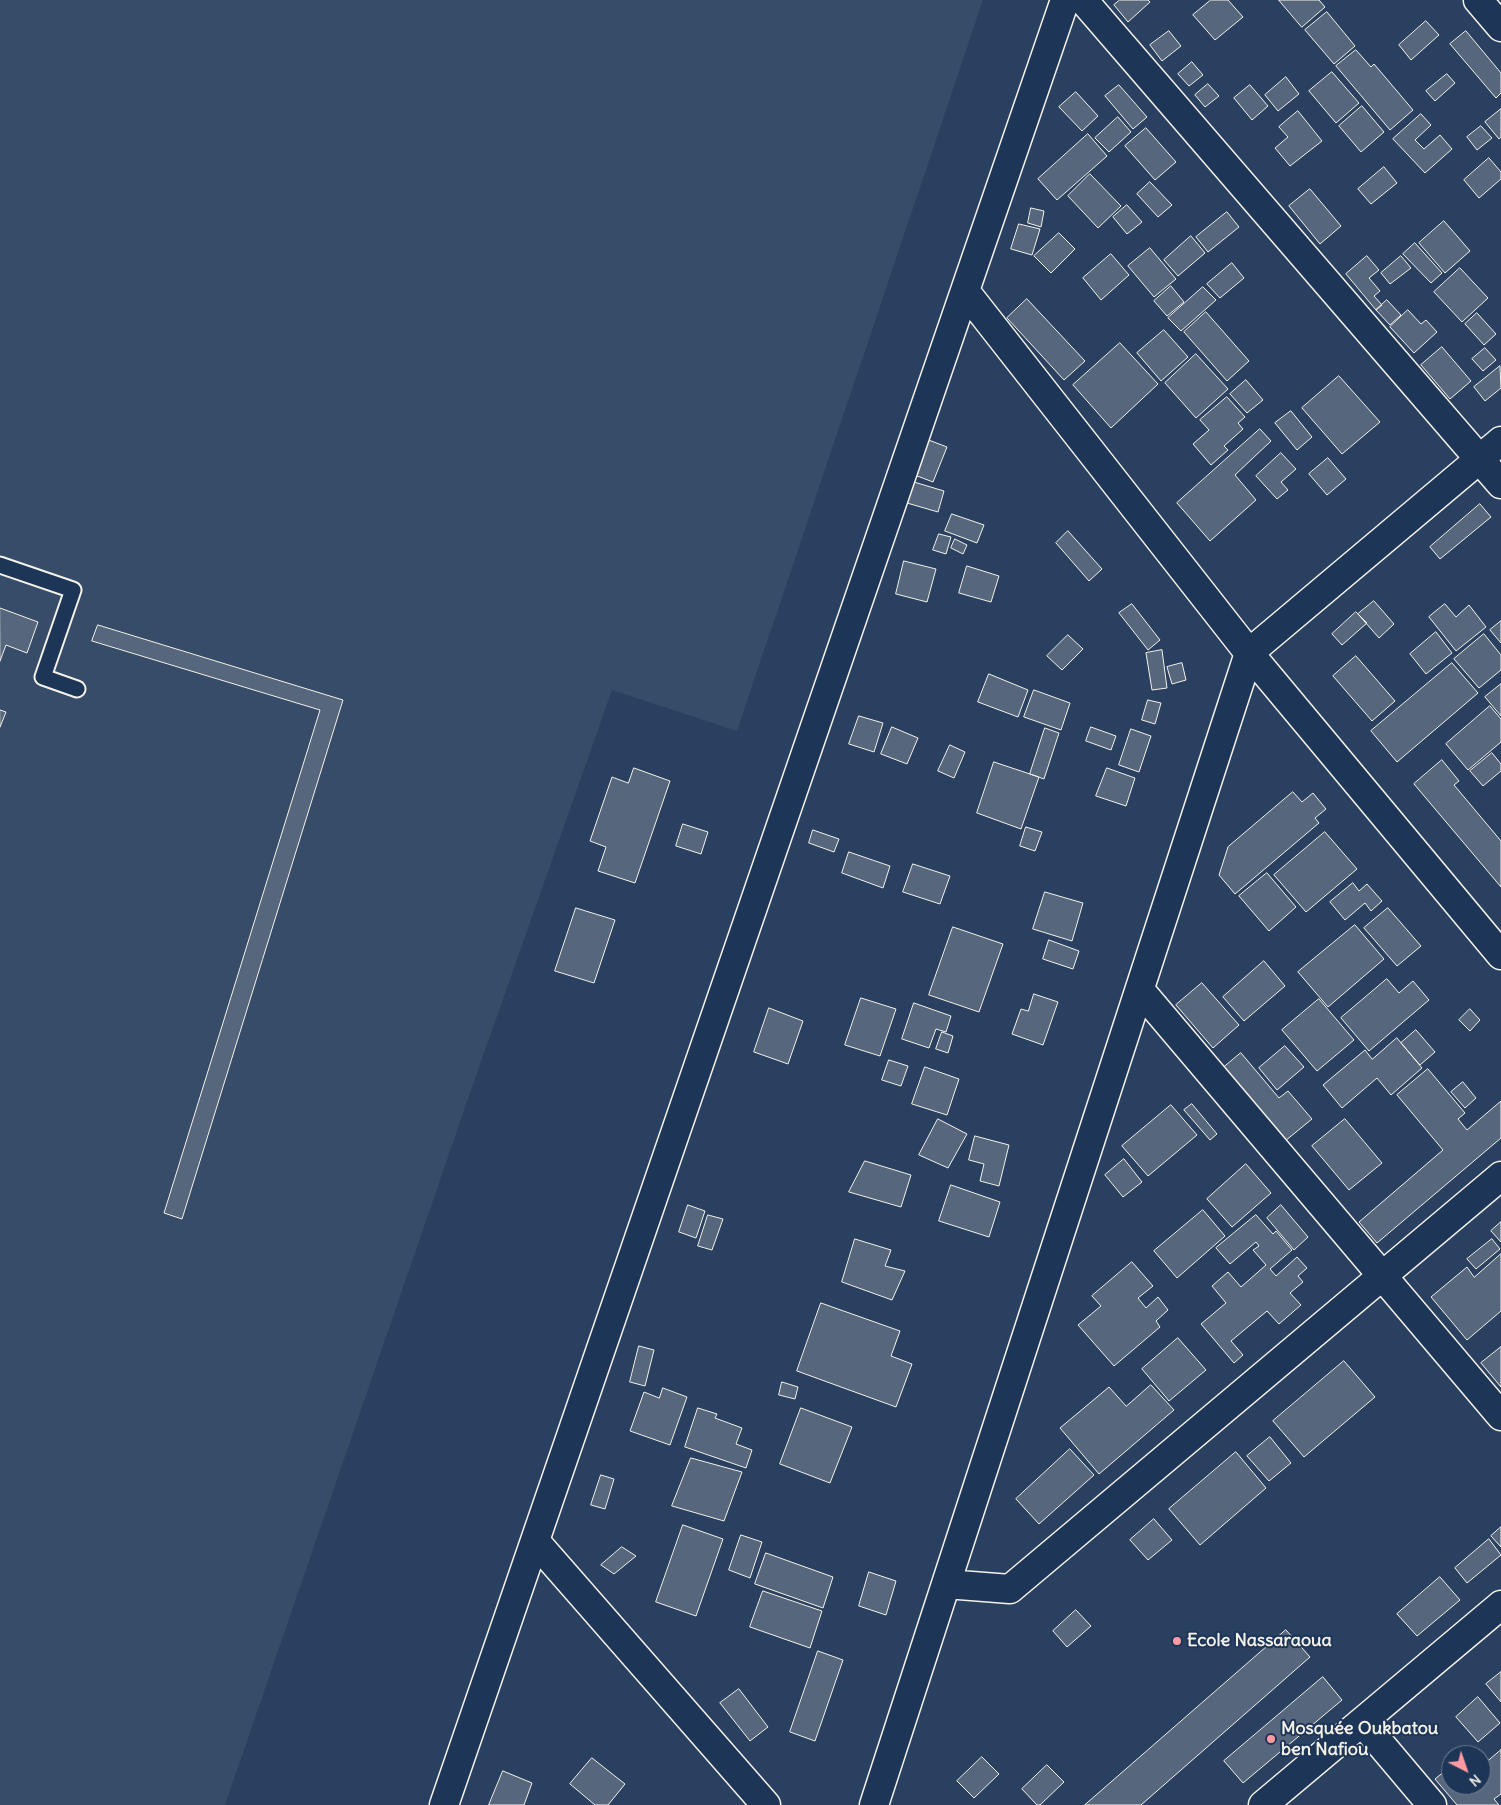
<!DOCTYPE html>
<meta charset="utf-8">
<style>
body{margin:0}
#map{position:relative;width:1501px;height:1805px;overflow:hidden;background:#2a4060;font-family:Delius,sans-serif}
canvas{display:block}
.north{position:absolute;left:1441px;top:1745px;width:50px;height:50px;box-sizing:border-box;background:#1d3557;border:1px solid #738091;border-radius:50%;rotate:139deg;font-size:14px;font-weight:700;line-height:20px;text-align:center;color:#f4f1e8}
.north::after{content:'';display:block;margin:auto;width:18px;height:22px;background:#ff9aa2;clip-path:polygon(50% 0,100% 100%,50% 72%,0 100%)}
</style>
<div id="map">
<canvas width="1501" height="1805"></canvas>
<div class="north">N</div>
</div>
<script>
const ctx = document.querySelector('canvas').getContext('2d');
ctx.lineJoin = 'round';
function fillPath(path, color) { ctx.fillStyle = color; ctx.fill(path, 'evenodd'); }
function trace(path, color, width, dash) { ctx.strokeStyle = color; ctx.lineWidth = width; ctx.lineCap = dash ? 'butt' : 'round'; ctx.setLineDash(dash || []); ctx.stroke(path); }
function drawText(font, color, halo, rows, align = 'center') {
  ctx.font = font + ' Delius,sans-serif'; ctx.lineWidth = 4; ctx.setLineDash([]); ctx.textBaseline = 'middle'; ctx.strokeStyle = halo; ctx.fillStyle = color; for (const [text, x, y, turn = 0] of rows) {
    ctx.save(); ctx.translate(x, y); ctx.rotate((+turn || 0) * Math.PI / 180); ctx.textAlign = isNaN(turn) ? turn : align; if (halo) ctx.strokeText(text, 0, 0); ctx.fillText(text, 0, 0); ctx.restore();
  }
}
const built = new Path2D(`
 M0 0H983L737 731 612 690 472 1087 225 1805H0Z`);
const building = new Path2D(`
 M1120 0H1148L1150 2 1128 22 1114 5Z
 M1211 0H1228L1243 17 1215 40 1193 15Z
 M1279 0H1319L1325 7 1302 27Z
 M1327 12 1355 46 1334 64 1305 30Z
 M1426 21 1439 35 1411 60 1399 45Z
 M1169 31 1181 46 1162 61 1150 45Z
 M1466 31 1501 73V93L1496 98 1450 44Z
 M1356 50 1371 67 1374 64 1413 110 1390 130 1336 66Z
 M1192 62 1203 75 1189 86 1178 74Z
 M1332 72 1359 103 1336 123 1309 91Z
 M1447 74 1455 83 1435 101 1426 91Z
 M1286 77 1299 94 1278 111 1265 95Z
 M1208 84 1219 96 1205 107 1195 95Z
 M1119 85 1147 117 1133 129 1105 96Z
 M1250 85 1268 106 1252 120 1234 98Z
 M1076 92 1098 116 1082 131 1059 107Z
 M1362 106 1384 132 1361 152 1339 126Z
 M1501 109V137L1499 139 1485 122Z
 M1298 111 1322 141 1290 166 1275 148 1288 137 1279 127Z
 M1421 114 1431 125 1415 140 1424 149 1440 135 1452 149 1425 173 1393 139Z
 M1118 117 1131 132 1109 152 1095 138Z
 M1481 126 1492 138 1477 150 1467 137Z
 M1146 128 1176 162 1155 180 1125 146Z
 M1088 134 1107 156 1057 200 1038 179Z
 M1489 158 1501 172V179L1479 198 1464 180Z
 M1384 167 1397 183 1371 204 1358 189Z
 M1090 174 1121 206 1098 228 1068 196Z
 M1150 182 1172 205 1158 217 1137 194Z
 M1310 189 1341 226 1320 244 1289 206Z
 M1127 205 1142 222 1127 234 1113 217Z
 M1031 208 1044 211 1041 227 1028 223Z
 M1227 212 1239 227 1208 252 1196 237Z
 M1444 221 1470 251 1445 273 1419 243Z
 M1019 224 1040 229 1032 255 1011 249Z
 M1059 233 1075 249 1051 273 1034 256Z
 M1191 236 1205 253 1178 276 1164 260Z
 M1415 243 1442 273 1431 283 1403 254Z
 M1150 248 1176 279 1154 297 1128 266Z
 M1111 254 1129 275 1101 300 1083 278Z
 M1367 256 1379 270 1369 278 1380 291 1374 296 1382 305 1376 310 1346 274Z
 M1401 256 1411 268 1390 284 1381 273Z
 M1232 263 1244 278 1220 298 1207 284Z
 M1460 268 1488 298 1462 322 1434 292Z
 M1171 286 1184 302 1167 316 1154 301Z
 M1203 287 1216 300 1181 331 1168 318Z
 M1027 299 1085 361 1064 380 1007 318Z
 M1387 300 1401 315 1390 325 1376 310Z
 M1408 310 1421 324 1426 320 1437 332 1414 353 1390 327Z
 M1206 312 1249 361 1227 381 1184 332Z
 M1477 313 1496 334 1484 345 1465 324Z
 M1164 330 1188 357 1161 381 1137 353Z
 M1120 343 1158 384 1111 428 1073 385Z
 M1442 347 1471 381 1450 399 1421 365Z
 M1485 348 1496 360 1483 371 1472 359Z
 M1196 354 1228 389 1196 418 1165 383Z
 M1500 366 1501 388 1485 401 1474 387Z
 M1339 376 1380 422 1342 454 1302 408Z
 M1246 380 1263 400 1247 413 1230 394Z
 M1227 397 1245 417 1238 423 1243 429 1224 446 1228 450 1211 465 1193 444 1209 430 1200 420Z
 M1291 411 1312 437 1297 450 1275 423Z
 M1260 429 1271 441 1235 475 1256 500 1210 541 1177 503Z
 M926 439 947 447 933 482 912 474Z
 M1281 453 1296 469 1281 482 1288 490 1277 499 1256 476Z
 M1328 458 1346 479 1327 495 1309 474Z
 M914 482 944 491 938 512 907 503Z
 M1480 504 1491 517 1440 559 1430 547Z
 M952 514 984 525 977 543 945 531Z
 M1068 531 1102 569 1089 581 1056 543Z
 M939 534 951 537 946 554 933 550Z
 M955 539 967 545 963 554 951 548Z
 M904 561 936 569 927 602 896 594Z
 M967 566 999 576 991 602 959 593Z
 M1374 601 1394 624 1379 638 1358 614Z
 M1132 604 1160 640 1148 650 1119 613Z
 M1445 604 1456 617 1469 605 1486 627 1456 651 1429 617Z
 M0 608 38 622 27 653 6 645 0 661Z
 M1356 612 1367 623 1342 645 1332 634Z
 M1501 621V643L1490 630Z
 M98 625 343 700 182 1219 164 1213 320 710 92 641Z
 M1436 632 1452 653 1426 674 1410 654Z
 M1484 634 1501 655V670L1479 688 1454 659Z
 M1068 635 1083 649 1062 670 1047 656Z
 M1162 650 1167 688 1152 690 1146 653Z
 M1356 656 1395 701 1372 721 1333 676Z
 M1182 663 1186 680 1172 684 1167 667Z
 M1452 663 1478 693 1397 762 1371 731Z
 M989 674 1028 690 1018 717 978 702Z
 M1501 684V716L1485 697Z
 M1034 690 1070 703 1061 730 1024 717Z
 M1148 700 1161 703 1155 724 1142 720Z
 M1490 706 1501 719V742L1468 770 1446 744Z
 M0 710 6 712 0 727Z
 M859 716 883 723 874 752 849 744Z
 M892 727 918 738 907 764 881 754Z
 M1091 727 1116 736 1111 750 1086 741Z
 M1045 728 1059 733 1044 779 1030 774Z
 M1131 729 1151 736 1139 772 1119 765Z
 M950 745 965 752 954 778 938 771Z
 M1492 753 1501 764V771L1483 786 1470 771Z
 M1442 760 1459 781 1454 785 1501 841V887L1414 784Z
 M994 762 1039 777 1021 829 977 813Z
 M634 768 670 781 635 883 598 871 606 847 590 841 612 777 628 783Z
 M1107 768 1135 778 1126 806 1096 796Z
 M1293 792 1302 802 1313 793 1326 809 1315 818 1319 823 1235 894 1219 875 1228 847Z
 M683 824 708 832 701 854 676 846Z
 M1026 827 1042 832 1035 851 1020 846Z
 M813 830 839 839 834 852 809 843Z
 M1325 832 1357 869 1306 912 1274 875Z
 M849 852 890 866 883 888 842 873Z
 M913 864 950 876 940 904 903 892Z
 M1267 873 1296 907 1269 931 1239 896Z
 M1353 883 1359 891 1367 884 1382 901 1371 911 1365 903 1345 920 1330 902Z
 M1045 892 1083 903 1072 941 1033 929Z
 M576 908 615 920 594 983 555 971Z
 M1388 908 1421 946 1397 966 1364 928Z
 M1355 925 1384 959 1328 1007 1298 972Z
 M953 927 1003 944 979 1012 929 995Z
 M1049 940 1079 951 1073 969 1043 959Z
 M1264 961 1285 986 1244 1021 1223 997Z
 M1387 979 1399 993 1413 981 1429 1000 1369 1051 1341 1018Z
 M1202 983 1239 1025 1213 1048 1176 1005Z
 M1034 994 1058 1002 1043 1045 1012 1034 1021 1009 1028 1011Z
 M861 998 896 1009 880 1056 845 1045Z
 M1319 999 1354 1040 1317 1071 1282 1030Z
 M914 1003 951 1016 946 1032 936 1029 929 1048 902 1039Z
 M769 1008 803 1021 788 1064 754 1052Z
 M1470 1009 1480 1020 1470 1031 1459 1020Z
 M1416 1030 1435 1052 1420 1065 1401 1043Z
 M942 1032 953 1036 948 1053 936 1049Z
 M1397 1038 1422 1068 1391 1095 1377 1078 1342 1108 1323 1085 1365 1050 1372 1059Z
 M1285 1046 1304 1067 1277 1090 1259 1068Z
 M1241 1053 1279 1098 1288 1091 1312 1119 1285 1141 1223 1068Z
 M889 1060 908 1066 901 1086 882 1080Z
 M925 1067 959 1079 947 1115 912 1104Z
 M1428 1069 1465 1113 1458 1119 1467 1130 1501 1101V1138L1377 1243 1359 1222 1443 1150 1397 1095Z
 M1463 1082 1476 1098 1465 1108 1451 1092Z
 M1192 1104 1217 1134 1210 1140 1184 1110Z
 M1171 1105 1197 1135 1148 1176 1122 1146Z
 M938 1119 967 1134 948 1168 919 1155Z
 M1345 1119 1382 1163 1349 1190 1312 1146Z
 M975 1136 1009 1145 999 1186 980 1181 984 1164 969 1160Z
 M1124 1159 1142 1182 1123 1197 1105 1175Z
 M865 1161 911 1175 901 1207 849 1192Z
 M1246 1164 1271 1193 1232 1227 1207 1199Z
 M951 1185 1000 1202 989 1237 939 1221Z
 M688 1205 705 1211 696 1238 679 1232Z
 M1281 1205 1308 1237 1294 1250 1267 1218Z
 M1203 1210 1225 1236 1177 1278 1154 1251Z
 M708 1215 723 1219 712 1250 698 1246Z
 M1256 1215 1273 1234 1276 1231 1292 1250 1270 1269 1276 1276 1297 1257 1307 1268 1298 1276 1303 1282 1290 1293 1301 1305 1279 1324 1267 1311 1231 1341 1243 1355 1234 1363 1201 1324 1226 1303 1212 1286 1228 1272 1241 1287 1266 1265 1253 1250 1259 1246 1256 1242 1230 1264 1216 1248Z
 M1501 1222V1242L1491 1231Z
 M855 1239 891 1250 885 1266 905 1271 892 1300 842 1282Z
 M1492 1239 1500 1249 1476 1269 1467 1259Z
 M1501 1254V1311L1467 1340 1431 1297 1467 1267 1474 1277Z
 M1132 1262 1153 1286 1138 1298 1146 1308 1158 1297 1168 1310 1156 1321 1160 1327 1114 1366 1078 1325 1101 1306 1092 1296Z
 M821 1303 900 1331 891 1356 912 1364 896 1407 797 1371Z
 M1178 1338 1206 1370 1169 1401 1142 1369Z
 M639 1346 654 1350 645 1386 630 1382Z
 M1501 1347V1387L1481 1363Z
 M1344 1361 1375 1397 1304 1457 1273 1421Z
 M782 1382 798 1387 795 1399 779 1395Z
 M1151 1385 1174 1410 1099 1474 1060 1428 1109 1387 1126 1406Z
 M663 1388 687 1397 670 1445 630 1431 644 1392 659 1398Z
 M698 1408 717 1414 715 1418 742 1428 736 1444 752 1450 746 1468 685 1447Z
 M801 1408 852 1427 830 1483 780 1464Z
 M1270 1437 1291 1463 1269 1481 1247 1456Z
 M1070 1449 1094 1475 1039 1524 1016 1499Z
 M1236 1452 1266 1488 1200 1545 1169 1509Z
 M691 1458 742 1472 724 1521 672 1506Z
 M601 1475 614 1479 605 1509 591 1505Z
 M1154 1519 1172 1540 1148 1560 1130 1540Z
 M683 1525 723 1539 696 1616 656 1602Z
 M1501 1527V1547L1491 1536Z
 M741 1535 762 1542 750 1578 729 1570Z
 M1489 1539 1501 1555 1467 1583 1455 1568Z
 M622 1547 636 1556 614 1574 601 1565Z
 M766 1553 833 1577 823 1608 755 1584Z
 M869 1572 896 1581 886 1615 859 1606Z
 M1440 1577 1460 1600 1417 1636 1397 1614Z
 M763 1591 822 1611 810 1648 750 1627Z
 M1076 1610 1091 1626 1067 1647 1053 1631Z
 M1286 1630 1310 1657 1141 1805H1085Z
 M818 1651 843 1660 815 1741 790 1732Z
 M1501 1672V1702L1486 1684Z
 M1323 1677 1342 1700 1243 1783 1224 1761Z
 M739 1689 768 1727 750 1741 720 1703Z
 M1478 1697 1500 1723 1478 1742 1456 1717Z
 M1501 1750V1794L1494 1799 1499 1805H1457L1435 1779 1451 1766V1785H1481V1767Z
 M982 1757 999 1774 974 1798 957 1781Z
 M592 1758 625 1784 608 1805H595L570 1784Z
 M1047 1765 1064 1782 1040 1805H1037L1022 1789Z
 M503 1771 532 1783 524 1805H489Z`);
const lane = new Path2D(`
 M0 565 73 590 43 677 77 689`);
const street = new Path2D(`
 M1083 0 1501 484
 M1478 0 1501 27
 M965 291 1249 653 1501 955
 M1140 990 1501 1416
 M535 1541 766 1805
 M946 1584 1010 1589 1501 1176
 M1362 1722 1432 1805
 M444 1805 1065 0
 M874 1805 1249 653 1501 441
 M1263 1805 1501 1605`);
const markers = [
 [1177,1641,5,"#ff9aa2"],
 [1271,1739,5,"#ff9aa2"]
];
const poiNames = [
 ["Ecole Nassaraoua",1187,1641],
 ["Mosquée Oukbatou",1281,1729],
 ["ben Nafiou",1281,1750]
];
fillPath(built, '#374c69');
fillPath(building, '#56677d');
trace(building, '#f4f1e8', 1);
trace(lane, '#f4f1e8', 19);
trace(street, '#f4f1e8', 31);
trace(lane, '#1d3557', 15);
trace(street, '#1d3557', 28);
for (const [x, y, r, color] of markers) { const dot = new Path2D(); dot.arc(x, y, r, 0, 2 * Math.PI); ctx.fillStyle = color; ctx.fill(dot); trace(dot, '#1d3557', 2); }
drawText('bold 18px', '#f4f1e8', '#1d3557', poiNames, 'left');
</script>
